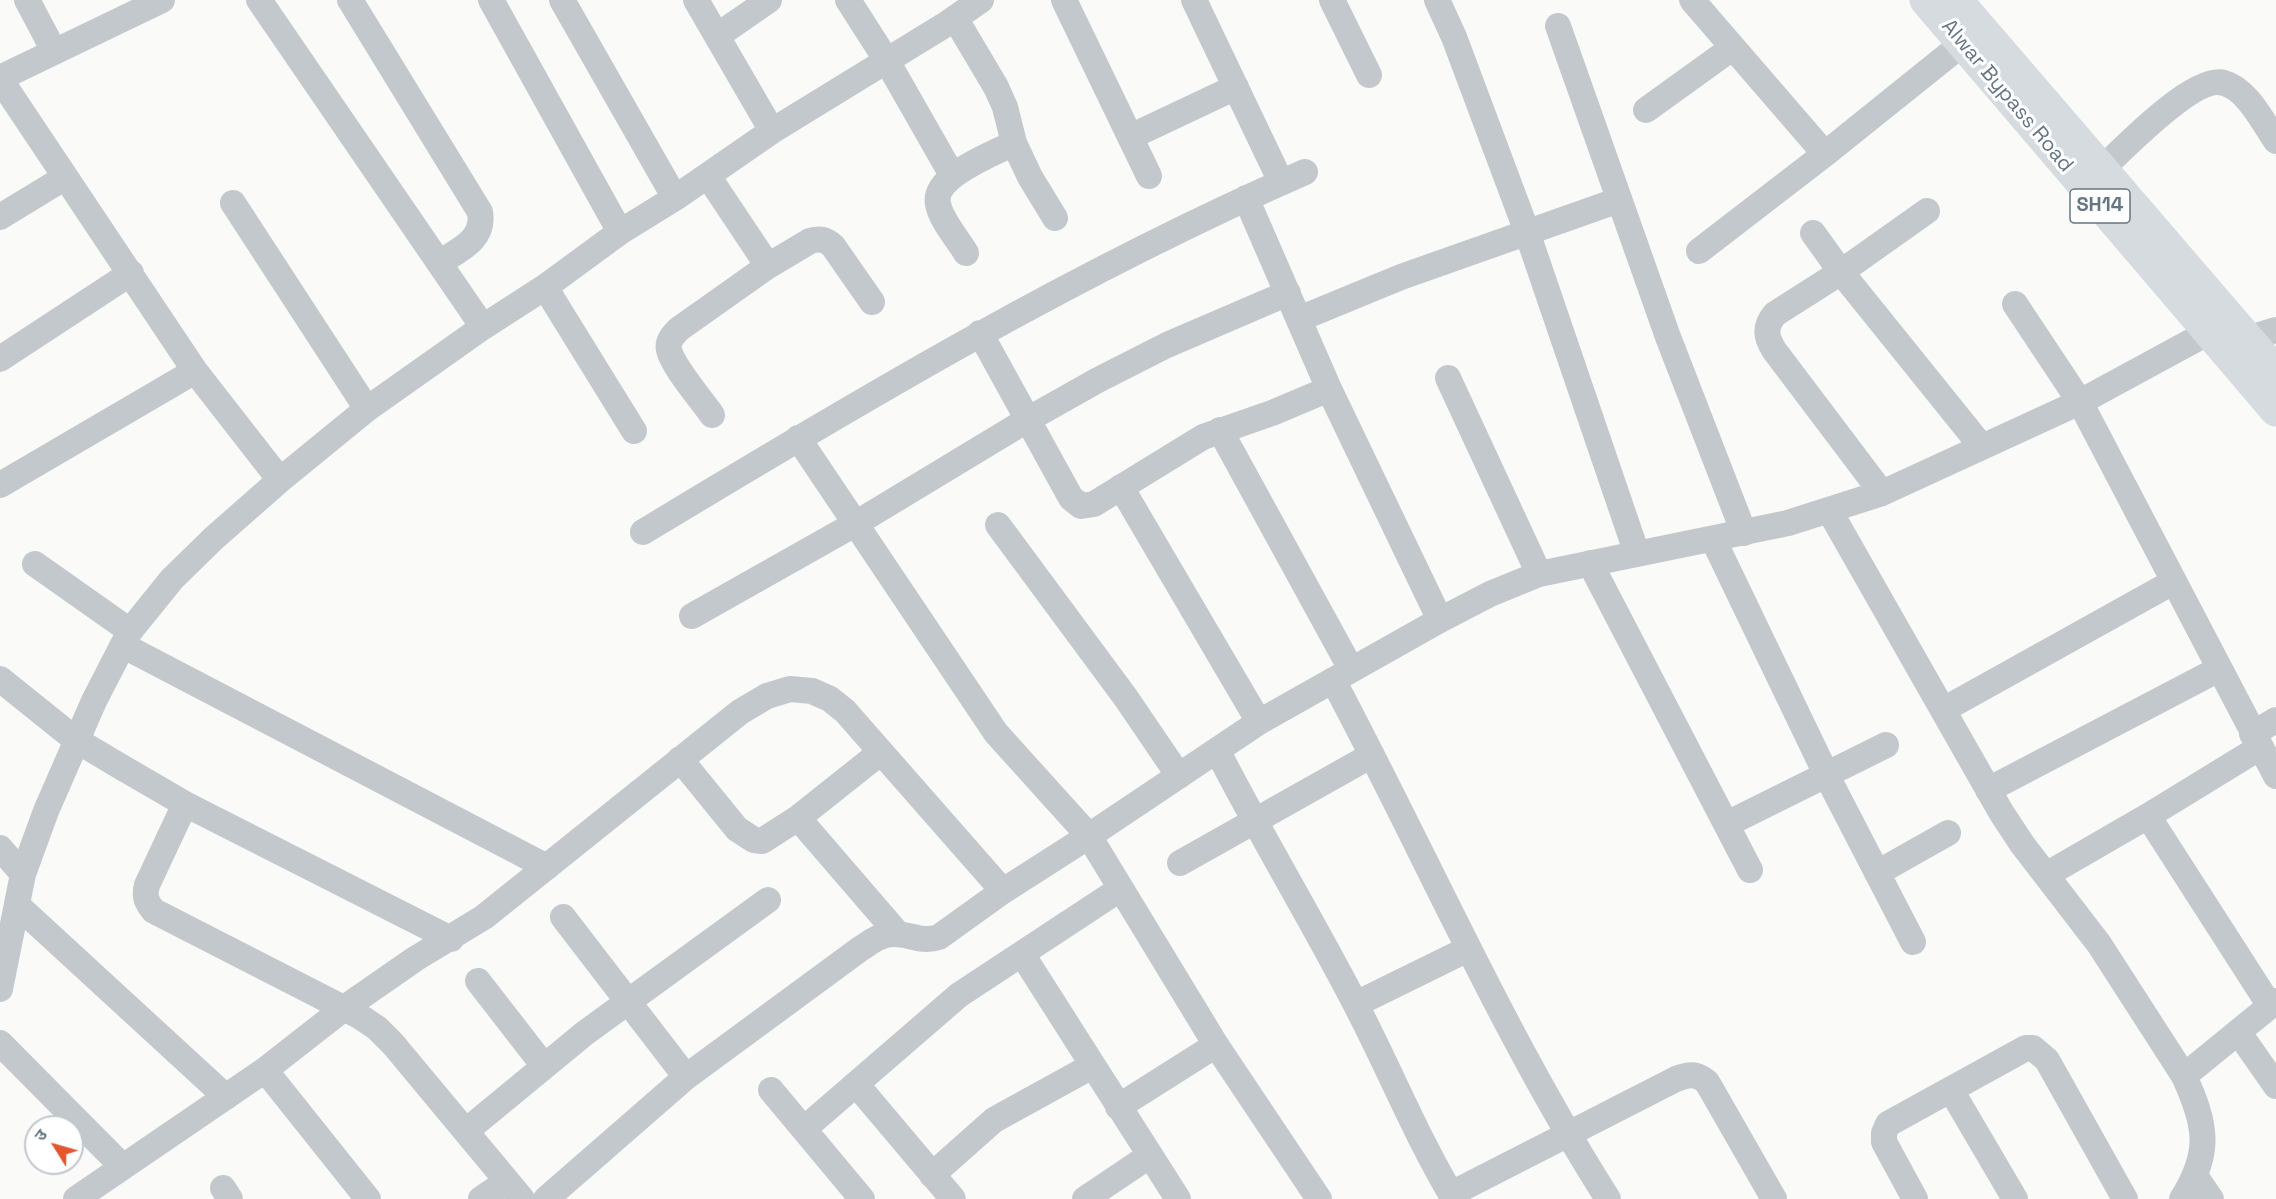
<!DOCTYPE html>
<meta charset="utf-8">
<style>
body{margin:0}
#map{position:relative;width:2276px;height:1199px;overflow:hidden;background:#fafaf8;font-family:"Space Grotesk","Noto Sans Devanagari",sans-serif}
canvas{display:block}
.north{position:absolute;left:24px;top:1115px;width:60px;height:60px;box-sizing:border-box;background:#fff;border:2px solid #c1c8cd;border-radius:50%;rotate:307deg;font-size:16px;font-weight:700;line-height:24px;text-align:center;color:#657683}
.north::after{content:'';display:block;margin:auto;width:21px;height:27px;background:#e4572e;clip-path:polygon(50% 0,100% 100%,50% 72%,0 100%)}
</style>
<div id="map">
<canvas width="2276" height="1199"></canvas>
<div class="north">उ</div>
</div>
<script>
const ctx = document.querySelector('canvas').getContext('2d');
ctx.lineJoin = 'round';
function trace(path, color, width, dash) { ctx.strokeStyle = color; ctx.lineWidth = width; ctx.lineCap = dash ? 'butt' : 'round'; ctx.setLineDash(dash || []); ctx.stroke(path); }
function drawText(font, color, halo, rows, align = 'center') {
  ctx.font = font + ' "Space Grotesk",sans-serif'; ctx.lineWidth = 6; ctx.setLineDash([]); ctx.textBaseline = 'middle'; ctx.strokeStyle = halo; ctx.fillStyle = color; for (const [text, x, y, turn = 0] of rows) {
    ctx.save(); ctx.translate(x, y); ctx.rotate((+turn || 0) * Math.PI / 180); ctx.textAlign = isNaN(turn) ? turn : align; if (halo) ctx.strokeText(text, 0, 0); ctx.fillText(text, 0, 0); ctx.restore();
  }
}
const minor = new Path2D(`
 M27 0 54 51
 M259 0 483 327
 M350 0 480 212C485 240 459 250 439 263
 M491 0 620 232
 M562 0 675 198
 M696 0 772 131
 M848 0 887 61 952 175
 M1064 0 1149 176
 M1194 0 1281 182
 M1332 0 1369 75
 M1437 0 1454 37 1527 232 1637 554
 M1692 0 1825 154
 M955 18 996 87 1005 107 1014 143 1030 177 1055 218
 M1558 26 1668 337 1744 533
 M717 36 769 0
 M0 78 162 0
 M0 79 195 371 280 480
 M1646 110 1732 48
 M1130 137 1236 87
 M2102 169C2123 149 2195 74 2224 83 2247 89 2263 122 2276 141
 M708 176 768 266
 M1246 198 1329 389 1440 620
 M233 203 367 409
 M0 217 64 178
 M1813 233 1841 272 1982 447
 M1699 251 1825 154 1962 44
 M966 253C957 238 941 220 938 204 932 176 993 154 1014 143
 M545 287 634 431
 M2015 304 2080 402 2276 776
 M1299 319 1401 277 1619 200
 M980 333 1071 498 1081 506 1094 504 1203 437 1272 413 1329 389
 M2234 347 2247 339 2276 330
 M0 359 131 273
 M1448 378 1539 574
 M712 415C701 399 673 367 669 350 667 341 673 335 679 329L768 266 810 241C820 238 825 239 833 246L872 302
 M1220 430 1351 669
 M798 438 996 733 1089 836 1216 1045 1319 1199
 M0 485 195 371
 M1121 487 1259 722
 M1882 493 1774 350C1766 337 1764 327 1775 314L1841 272 1927 211
 M1829 510 2001 812 2022 844 2099 944 2184 1076C2206 1124 2212 1152 2182 1199
 M998 525 1126 698 1179 776
 M643 532C858 402 1074 273 1305 172
 M1713 539 1827 776 1913 942
 M1590 563 1750 870
 M35 564 130 631
 M692 616 855 524 1027 420 1098 380 1167 345 1288 293
 M124 646 547 867
 M0 679 76 740 123 768 185 804 451 939
 M1333 680C1425 853 1503 1034 1608 1199
 M1943 710 2173 582
 M2252 734 2276 720
 M1217 750C1261 836 1311 918 1355 1003 1389 1068 1416 1136 1454 1199
 M680 759 737 829 754 840 762 841 798 818 881 752
 M1988 790 2219 669
 M185 804 147 885C144 896 146 902 154 911L359 1016 377 1028 393 1044 522 1199
 M2148 816 2270 1006
 M798 818 898 934
 M1727 824 1886 745
 M0 848 23 874
 M1180 863 1372 755
 M1877 873 1948 833
 M2046 875 2148 816 2259 748
 M17 905 226 1097
 M563 917 686 1077
 M1022 954 1178 1199
 M478 981 544 1066
 M0 989 23 874 46 811 94 701 130 631 172 579 214 538 280 480 367 409 483 327 545 287 620 232 675 198 772 131 948 23 981 0
 M1356 1004 1468 949
 M2239 1033 2276 1086
 M0 1043 123 1167
 M265 1070 368 1199
 M2184 1076 2276 1001
 M856 1084 953 1199
 M771 1090 862 1199
 M1951 1090 2015 1199
 M1118 1107 1216 1045
 M804 1129 959 995 1120 889
 M466 1131 585 1033 768 900
 M932 1175 994 1120 1092 1066
 M2196 1177 2211 1199
 M223 1188 230 1199
 M1451 1194 1676 1079C1689 1074 1696 1073 1707 1082L1774 1199
 M76 1199 265 1070 343 1009 415 959 484 917 740 712 767 696 790 689 812 691 830 699 845 711 1003 891
 M481 1199 506 1182
 M546 1199 686 1077 860 949C868 944 876 937 886 935 905 930 918 944 939 937L1003 891 1089 836 1259 722 1440 620 1490 594 1539 574 1788 523 1882 493 2080 402 2209 332
 M1085 1199 1149 1156
 M1915 1199 1884 1142V1133L1888 1124 2026 1048H2033L2047 1060 2125 1199`);
const major = new Path2D(`
 M1926 0 2276 410
 M1956 0 2276 372`);
const shields = [
 [2100,206,60]
];
const shieldNames = [
 ["SH14",2100,206]
];
const streetNames = [
 ["Alwar Bypass Road",2007,96,50]
];
trace(minor, '#c3c8cc', 26);
trace(major, '#d6dbdf', 33);
for (const [x, y, w] of shields) { const box = new Path2D(); box.roundRect(x - w / 2, y - 17, w, 34, 4.5); ctx.fillStyle = '#fff'; ctx.fill(box); trace(box, '#657683', 1.5); }
drawText('bold 20px', '#657683', null, shieldNames);
drawText('21px', '#657683', '#fff', streetNames);
</script>
